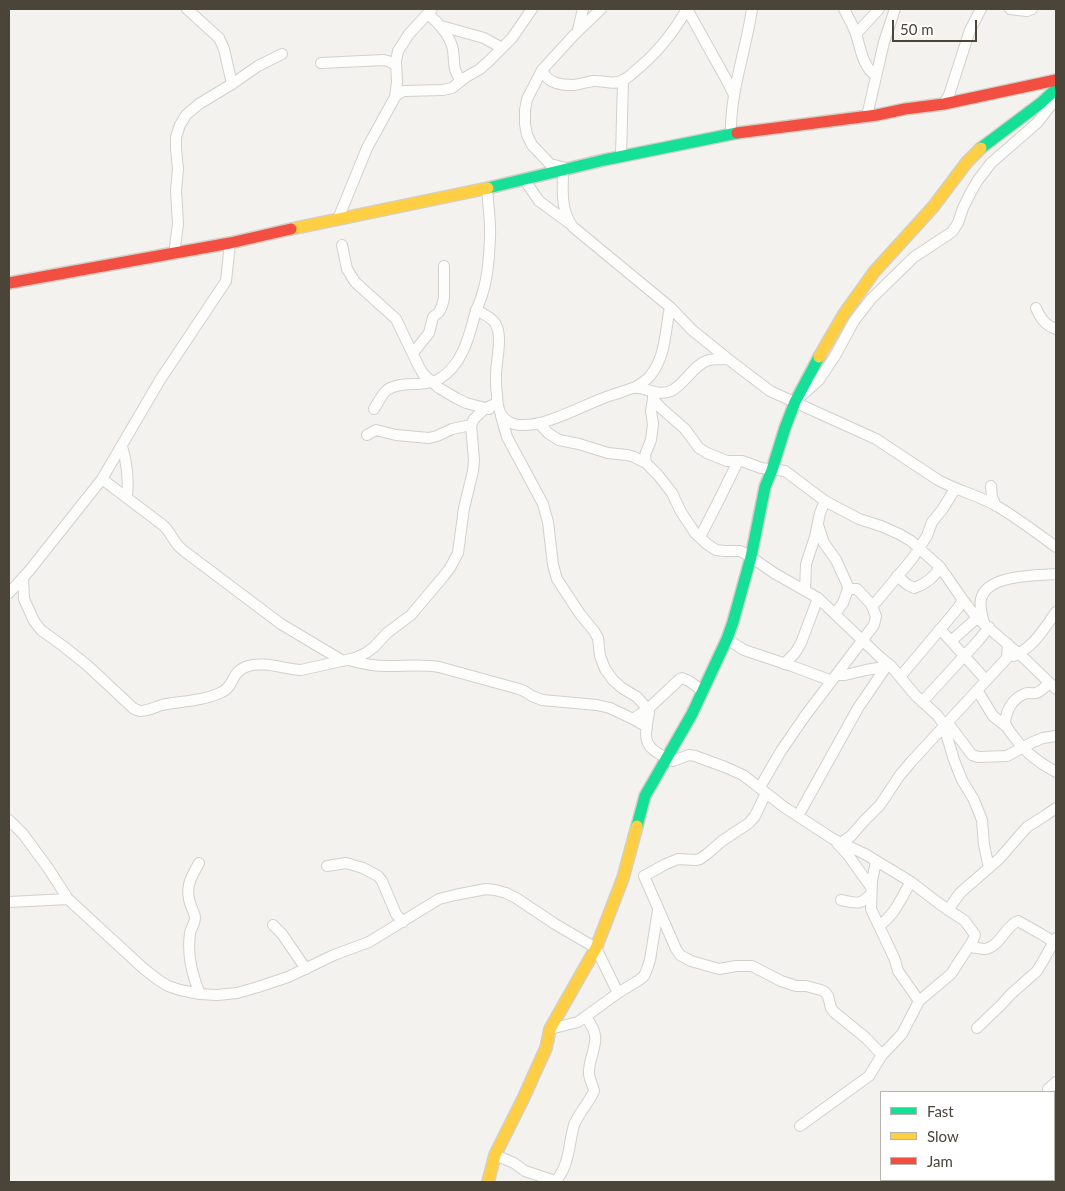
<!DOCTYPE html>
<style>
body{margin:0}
#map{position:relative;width:1065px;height:1191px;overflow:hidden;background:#f4f2ee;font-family:Lato,sans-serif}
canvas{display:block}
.frame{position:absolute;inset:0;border:10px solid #4b4439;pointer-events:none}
.legend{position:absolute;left:880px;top:1091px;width:175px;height:90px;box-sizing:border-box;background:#fff;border:1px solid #b7b4b0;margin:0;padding:6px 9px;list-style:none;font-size:15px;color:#4b4439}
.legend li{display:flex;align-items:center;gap:10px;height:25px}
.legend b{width:25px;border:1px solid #b7b4b0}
.scale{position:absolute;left:892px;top:20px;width:85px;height:22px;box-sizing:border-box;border:2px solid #4b4439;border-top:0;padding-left:6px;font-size:15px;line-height:18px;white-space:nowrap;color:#4b4439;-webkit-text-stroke:4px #fff;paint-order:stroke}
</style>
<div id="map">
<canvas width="1065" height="1191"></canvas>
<div class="frame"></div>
<ul class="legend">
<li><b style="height:6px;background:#16e098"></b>Fast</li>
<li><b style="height:6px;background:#ffcf43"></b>Slow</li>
<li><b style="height:6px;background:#f24e42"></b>Jam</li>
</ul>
<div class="scale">50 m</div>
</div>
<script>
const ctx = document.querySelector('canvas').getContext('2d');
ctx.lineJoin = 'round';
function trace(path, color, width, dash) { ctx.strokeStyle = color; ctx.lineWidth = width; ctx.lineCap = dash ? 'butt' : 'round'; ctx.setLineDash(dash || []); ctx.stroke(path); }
const street = new Path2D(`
 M187 9 219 38 224 49 232 84
 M687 9 726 79 734 95
 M844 9C848 17 853 25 856 34 861 49 862 66 876 76
 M1010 9 1027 11 1032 9
 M428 14C438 22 451 37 453 50 455 64 452 68 461 81
 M441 26 484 38 502 48
 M578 30 583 9
 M856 34 879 9
 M321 63 384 60 391 62 396 66
 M542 70C548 84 561 85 574 85 581 84 587 82 593 81 603 80 614 86 623 80 628 78 632 74 635 71 658 53 673 33 687 9
 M395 97 397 82 396 61 398 51 409 34 432 9
 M944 104 949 95 970 30 981 9
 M867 116 884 42 895 9
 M731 134C730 91 746 51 752 9
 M621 156 623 80
 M566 168 550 164 532 145 527 135 525 124V110L527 99 542 70 574 35 601 9
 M563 169C563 189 560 210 573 227L670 307 692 330 728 359 770 391 876 439 938 480C956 490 977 495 995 505 1016 517 1037 533 1056 547
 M524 179 539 201 569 223
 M338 219 367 148 395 97 399 93 404 91 443 90 452 88 466 77 480 69 490 60 512 38 532 9
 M342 245 347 269 355 282 396 319 419 367 424 375 439 388 456 398 466 403 489 409
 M174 254 178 224 176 190 178 169 176 149V137L180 125 186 115 199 104 232 84 258 66 282 54
 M1036 308C1041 319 1045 325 1056 329
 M476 310C482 313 491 317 495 323 504 337 495 363 496 379 496 384 496 389 497 394 497 408 500 420 514 424 542 431 585 403 612 395 619 393 626 390 633 388 645 386 656 397 671 391 685 384 694 364 709 360 715 359 722 359 728 359
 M413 353 429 333 433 317 439 312 442 306 444 298V266
 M634 388C639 385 646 381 650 376 666 357 665 331 670 307
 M801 396 819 380 835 356 854 321 871 299 914 257 952 232 958 223 963 208 971 192 978 180 991 163 1037 123 1056 99
 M653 399 661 408 685 429 699 448 707 453 727 461H742L761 468 785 471 825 501 859 519 881 526 899 534 911 541 940 567 963 600 977 618 1026 660 1056 689
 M374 409C378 403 381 395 387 390 401 380 423 388 439 379 462 366 469 337 475 314 477 307 480 302 482 295 488 277 489 257 490 238 491 222 488 205 487 188
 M501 416 507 437 543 504 548 522 553 565 557 579 580 614 594 631 598 638 600 656 605 669 613 680 622 688 637 697 645 706 649 712C647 729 640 743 658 753 662 756 668 758 673 761L689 755 695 756 725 767 743 775 784 807 833 839 865 854 911 882 941 905 965 921 975 935 972 942 964 954 951 974 919 1001 902 1034 882 1055 869 1076 800 1126
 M539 423 548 433 559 440 579 444 608 453 627 455 634 457 646 463 658 475 672 493 681 512 695 533 707 544 716 550 725 551H740L751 557 774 573 818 598 881 658 891 666 915 695 937 715 943 723 954 760 962 780 974 800 982 820 984 845 989 868
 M367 435 376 430 396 435 429 438 437 436 452 429 471 425
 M122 446C127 463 129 479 127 497
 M646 463 645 455 651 440 653 424 651 411 653 399V393
 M102 479 164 526C172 534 174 544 184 551L281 624 343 661
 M991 486 992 497 996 506
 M818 525 824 543 836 560 847 584 848 589 843 603 835 614
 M700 537 721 496 738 461
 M897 576 908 585 914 588C926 584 934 578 940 567
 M23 577 24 599 34 621 41 630 63 646 87 665 133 708C136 710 137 710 140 711 148 711 155 707 162 705 182 701 204 701 222 692 235 686 230 672 248 666 265 661 284 669 301 670L355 658 366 653 374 647 387 633 411 615 443 577 450 568 458 553 464 508 473 471 474 460 471 425 474 419 479 414 486 408 497 403
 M848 589H857L871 604H874L877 601 912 559 927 536 932 522 942 510 955 489
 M805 590 806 564 815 537 820 513 825 501
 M9 593 29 571 102 479 160 380 226 281 230 243
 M984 623C982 615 979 607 981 599 987 574 1036 576 1056 574
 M940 629 986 680
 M727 639 744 650 792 666 832 681
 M951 641 977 618
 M1013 656C1033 648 1044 629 1056 612
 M349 660C356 662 364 664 372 665 394 668 417 663 439 667L519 689 524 691 532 696 542 700 597 705 610 708 633 719 647 727
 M784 664 795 653 801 643 818 598
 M836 675H845L866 670 890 666
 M900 677 958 608 963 600
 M1049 683C1046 686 1042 691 1036 693 1032 694 1028 692 1024 694 1012 699 1006 711 1005 723 1007 728 1010 732 1014 737 1026 753 1038 762 1056 772
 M977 690 993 716 1007 727
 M922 702 979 640 989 627
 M633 719 648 709 680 679 682 678 689 681 703 691
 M948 723 972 755 978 757 1007 756 1033 742 1043 738 1056 736
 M760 787 781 751 805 716 874 625 876 616 871 604
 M766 793 755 816 749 823 722 841 707 854 700 859 695 860 678 859 666 864 644 876 676 949 680 955 691 961 719 969 736 966H752L781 981 796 986H806L821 990 825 992 828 996 831 1008 834 1012 866 1038 882 1055
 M798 816 858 708 886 667
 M9 820 23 834 48 868 68 899 143 968 157 979 168 986 180 990 200 994 217 995 237 993 258 987 288 977 334 955 369 942 439 899 455 895 486 889 495 890 506 893 516 898 555 924 596 948 618 993
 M842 842 851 836 864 821 880 805 900 775 911 762 1007 658 1008 644
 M837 843 848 855 871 887
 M876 861 872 881 871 909 895 960 898 971 919 1001
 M199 863C191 878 185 886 190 903 191 908 195 913 195 918 195 923 191 928 190 933 187 954 192 975 200 994
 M327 866 346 863 363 868 378 876 382 881 396 914 403 922
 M841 900C856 903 860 906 871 894
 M9 902 68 899
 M948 910 960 893 999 859 1027 827 1046 815 1056 808
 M273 925 282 934 306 969
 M879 926C896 914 900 899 911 882
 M969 947C974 947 980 949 985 949 1000 947 1005 926 1018 921L1041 934 1054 942
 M977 1028 1001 1005 1011 994 1028 979 1037 971 1043 961 1056 938
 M550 1029 578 1022 618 993 639 980 644 976 647 969 650 960 658 910
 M1048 1089 1056 1082
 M495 1155 514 1163 525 1171 558 1182
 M555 1181C569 1169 569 1142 574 1125 579 1112 589 1103 594 1091 593 1084 588 1078 589 1071 589 1067 590 1063 591 1059 597 1039 598 1034 586 1017`);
const fast = new Path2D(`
 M981 148 1041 103 1056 89
 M488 188 604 160 737 133
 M637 826 645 796 692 714 727 639 733 622 751 557 765 487 772 470 785 428 795 402 819 357`);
const slow = new Path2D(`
 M291 229 488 188
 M819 357 844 314 874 272 933 207 967 162 981 148
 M488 1182 495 1155 523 1099 546 1048 550 1029 596 948 623 878 637 826`);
const jam = new Path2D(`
 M737 133 877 115 905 109 944 104 1056 80
 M9 283 230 243 291 229`);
trace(street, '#d2d0cb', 12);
trace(fast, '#d3cfc5', 14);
trace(slow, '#d3cfc5', 14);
trace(jam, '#d3cfc5', 14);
trace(street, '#fdfdfc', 10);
trace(fast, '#16e098', 11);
trace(slow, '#ffcf43', 11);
trace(jam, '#f24e42', 11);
</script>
